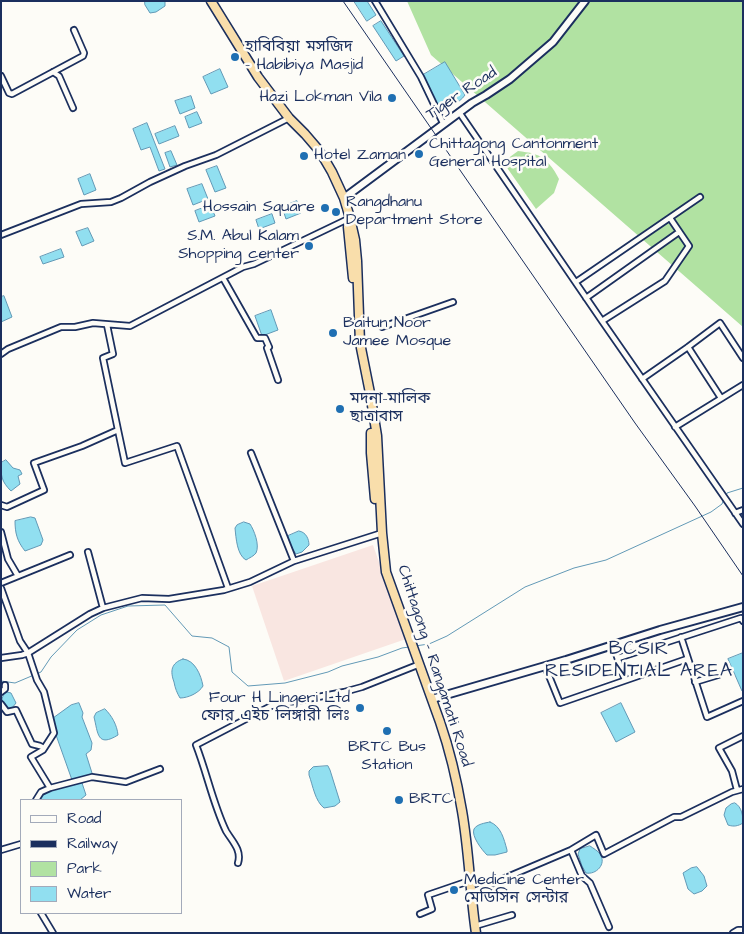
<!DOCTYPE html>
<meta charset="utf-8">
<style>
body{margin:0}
#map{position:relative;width:744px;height:934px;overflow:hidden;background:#fdfcf7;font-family:"Architects Daughter",sans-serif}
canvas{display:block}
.frame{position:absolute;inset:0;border:2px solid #1b2f5e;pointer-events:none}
.legend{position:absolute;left:20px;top:799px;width:162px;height:115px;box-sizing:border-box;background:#fdfcf7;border:1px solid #a3aaba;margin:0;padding:6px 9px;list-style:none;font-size:15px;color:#1b2f5e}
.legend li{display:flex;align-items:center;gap:10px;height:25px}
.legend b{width:25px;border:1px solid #a3aaba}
</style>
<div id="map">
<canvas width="744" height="934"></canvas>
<div class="frame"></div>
<ul class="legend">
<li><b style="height:6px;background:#fdfcf7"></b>Road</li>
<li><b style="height:6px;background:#1b2f5e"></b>Railway</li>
<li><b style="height:14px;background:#b1e2a2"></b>Park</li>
<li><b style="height:14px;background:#91dff0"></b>Water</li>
</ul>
</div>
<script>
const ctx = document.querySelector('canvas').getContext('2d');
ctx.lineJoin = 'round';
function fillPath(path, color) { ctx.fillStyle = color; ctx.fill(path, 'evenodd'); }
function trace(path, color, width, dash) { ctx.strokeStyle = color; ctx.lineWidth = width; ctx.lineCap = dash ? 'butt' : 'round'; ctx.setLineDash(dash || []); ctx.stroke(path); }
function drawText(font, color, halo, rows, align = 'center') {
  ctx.font = font + ' "Architects Daughter","Noto Sans Bengali",sans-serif'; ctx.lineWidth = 5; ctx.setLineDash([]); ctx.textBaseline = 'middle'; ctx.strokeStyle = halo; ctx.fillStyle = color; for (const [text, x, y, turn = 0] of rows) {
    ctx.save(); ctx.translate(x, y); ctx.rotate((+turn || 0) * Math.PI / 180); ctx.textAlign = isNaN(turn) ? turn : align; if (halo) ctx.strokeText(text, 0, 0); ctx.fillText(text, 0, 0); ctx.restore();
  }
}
const built = new Path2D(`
 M373 545 406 639 284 681 252 586Z`);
const green = new Path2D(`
 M407 1H743V327L431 55Z
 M518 151C523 152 529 152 534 154 546 157 554 169 559 179L554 193 536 209 503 162Z`);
const water = new Path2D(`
 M145 1H165V6L156 12 150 13 145 5Z
 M354 1H367L376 15 367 21Z
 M381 21 404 56 396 61 373 26Z
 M445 62 465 95C459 104 449 106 439 106L436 104 423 75Z
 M220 69 228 87 211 94 203 77Z
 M191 96 195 108 180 114 175 101Z
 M197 112 202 123 189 128 185 117Z
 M147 123 165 169 159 171 150 147 141 150 133 129Z
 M175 126 179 136 159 144 155 134Z
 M171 151 177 165 170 167 165 153Z
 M217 166 226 188 215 192 206 170Z
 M90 174 96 190 84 195 78 179Z
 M202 184 208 199 193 205 187 189Z
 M297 201 301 213 286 219 282 207Z
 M211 205 215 216 199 222 195 211Z
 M272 214 275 223 259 229 256 220Z
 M88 228 94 241 82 246 76 232Z
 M61 249 64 257 43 264 40 257Z
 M4 296 12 317 1 322V297Z
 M271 310 278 330 262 336 255 316Z
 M6 460 13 468 20 470 22 474 18 476 20 484 11 491C1 481 1 476 1 463Z
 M31 517 35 518 43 540 41 545 25 551C17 541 15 533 15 521Z
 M244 522 250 524C254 530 260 545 256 553 254 556 249 558 246 560 237 555 236 538 235 528L237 525Z
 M299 531C306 532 309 539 309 545L302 552 296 554 290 545 288 536Z
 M743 653V690L742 691 728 659Z
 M183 659C195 660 201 675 203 686 199 693 188 698 180 698 177 693 175 688 174 682 170 671 171 663 183 659Z
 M7 692 11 693 16 703 12 708H8L4 705 2 699 4 693Z
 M79 703 83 713 82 717 92 743 91 750 86 754 92 773 89 775 72 780 56 735V730L53 718 71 705Z
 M621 703 635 732 616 742 601 713Z
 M105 709C112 716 117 725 118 735 97 748 98 733 94 717L96 713Z
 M328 766 330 770 340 802 335 806 324 808C315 801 313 786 309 775V771L313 767Z
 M82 783 86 795 80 800H40C47 787 68 785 82 783Z
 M735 803C742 807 743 816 743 823 738 826 734 827 728 825L724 815 726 808 731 804Z
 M490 822C501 826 504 839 507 850V852L495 855H487C482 850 471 836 474 829 477 824 485 823 490 822Z
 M590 846C593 848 598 851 600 854 607 864 596 875 586 873L582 866 578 854 580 849Z
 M697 867 704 876 707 886 702 891 694 894 688 889 683 873 691 868Z`);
const stream = new Path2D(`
 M726 496 727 493 743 488
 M415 646 429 644 447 636 525 587 574 568 606 560 711 512 722 504 724 499
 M1 681 15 683 41 672 51 657 77 630 101 615 128 606 165 605 192 636 212 638 229 647 232 672 248 686 285 683 328 672 342 666 378 657 402 648 409 647`);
const street = new Path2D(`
 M375 1 421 77 443 123
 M53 72 59 76 73 108
 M1 76 9 93 12 94 83 56 84 53 74 30
 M459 112 602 321 743 524
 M1 235 81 204 111 202 121 198 150 182 185 166 216 155 289 118
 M223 278 257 338H265L269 347 267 348 278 380
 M576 282 700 197
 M586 298 679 232
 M602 321 665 281 689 246 670 218
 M382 327 453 302
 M688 347 721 398
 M1 354 8 349 61 327H75L93 323 130 326 243 267 254 264 350 218
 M642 379 688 347 720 323 743 358
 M675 427 743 385
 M118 430 125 463 177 446 228 588
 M251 453 294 561
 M1 505 7 507 44 490 34 463 82 446 118 430 103 358 113 354 107 325
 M735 513 743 510
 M1 532 8 559 18 576
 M88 552 103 608 142 598 169 599 224 590 250 582 294 561 382 533
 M1 583 70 555
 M1 588 20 641 28 653
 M681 637 707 717 743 701
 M613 645 625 680
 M28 653 37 680 44 692 54 733 43 750 31 757 50 788
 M1 658 22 655 28 653 90 614 103 608
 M618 658 741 618 743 621
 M545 666 560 703 687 659
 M695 682 718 675
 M1 692 5 689V685
 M1 704 7 712 16 710 32 744 40 746 44 748
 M737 790 732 771 719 748 743 736
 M36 800 41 792 50 788 92 777 126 782 160 769
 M1 850 21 844
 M571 850 582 876 590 883 609 927
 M238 863C242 850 232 841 226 831 213 804 207 773 196 745L271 706 344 692 362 687 420 664
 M472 892 571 850 596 835 604 854 674 817H681L732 792 743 789
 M41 913 53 933
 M420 914 432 909 428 895 466 882
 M475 926 512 915
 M733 933 738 930H743`);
const secondary = new Path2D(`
 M344 198 472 103 486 95 510 79 553 42 585 1
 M432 699 566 660 660 630 743 607`);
const highway = new Path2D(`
 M211 1 258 77 289 118 305 134 317 148 325 160 332 172 344 198 350 218 355 240 357 261 360 343 370 393 377 436 382 533 386 572 440 722C450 751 457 781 462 811 469 851 470 892 476 933
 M348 227 353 278
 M371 433V453L375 499`);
const rail = new Path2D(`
 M343 1 635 423 695 506 743 576`);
const markers = [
 [235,57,5,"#1f6fb2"],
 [392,98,5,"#1f6fb2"],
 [419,154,5,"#1f6fb2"],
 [304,156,5,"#1f6fb2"],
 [325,208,5,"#1f6fb2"],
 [336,212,5,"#1f6fb2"],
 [309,246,5,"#1f6fb2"],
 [333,333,5,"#1f6fb2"],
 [340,409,5,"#1f6fb2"],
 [360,708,5,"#1f6fb2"],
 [387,731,5,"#1f6fb2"],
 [399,800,5,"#1f6fb2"],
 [454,890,5,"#1f6fb2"]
];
const poiNames = [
 ["হাবিবিয়া মসজিদ",245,48],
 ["- Habibiya Masjid",245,66],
 ["Hazi Lokman Vila",382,98,"right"],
 ["Chittagong Cantonment",429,145],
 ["General Hospital",429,163],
 ["Hotel Zaman",314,156],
 ["Rangdhanu",346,203],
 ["Department Store",346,221],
 ["Hossain Square",315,208,"right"],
 ["S.M. Abul Kalam",299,237,"right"],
 ["Shopping center",299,255,"right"],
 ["Baitun Noor",343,324],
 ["Jamee Mosque",343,342],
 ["মদনা-মালিক",350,400],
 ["ছাত্রাবাস",350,418],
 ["Four H Lingeri Ltd",350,699,"right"],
 ["ফোর এইচ লিঙ্গারী লিঃ",350,717,"right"],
 ["BRTC Bus",387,748,"center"],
 ["Station",387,766,"center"],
 ["BRTC",409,800],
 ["Medicine Center",464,881],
 ["মেডিসিন সেন্টার",464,899]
];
const streetNames = [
 ["Tiger Road",462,94,-34],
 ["Chittagong - Rangamati Road",434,666,72]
];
const quarterNames = [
 ["BCSIR",639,650],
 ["RESIDENTIAL AREA",639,672]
];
fillPath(built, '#f9e6e1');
fillPath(green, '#b1e2a2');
fillPath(water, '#91dff0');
trace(water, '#6299b6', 1);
trace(stream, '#6299b6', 1);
trace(street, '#1b2f5e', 8);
trace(secondary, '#1b2f5e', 10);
trace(highway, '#1b2f5e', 11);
trace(street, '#fdfcf7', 4.5);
trace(secondary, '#fdfcf7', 6);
trace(highway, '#f9deab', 8);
trace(rail, '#1b2f5e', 1);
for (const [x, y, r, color] of markers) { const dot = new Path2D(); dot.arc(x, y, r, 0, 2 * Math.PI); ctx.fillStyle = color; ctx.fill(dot); trace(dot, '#fdfcf7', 2); }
drawText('16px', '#1b2f5e', '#fdfcf7', poiNames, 'left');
drawText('16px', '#1b2f5e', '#fdfcf7', streetNames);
ctx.letterSpacing = '1px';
drawText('19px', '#1b2f5e', '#fdfcf7', quarterNames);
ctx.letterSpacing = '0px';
</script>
